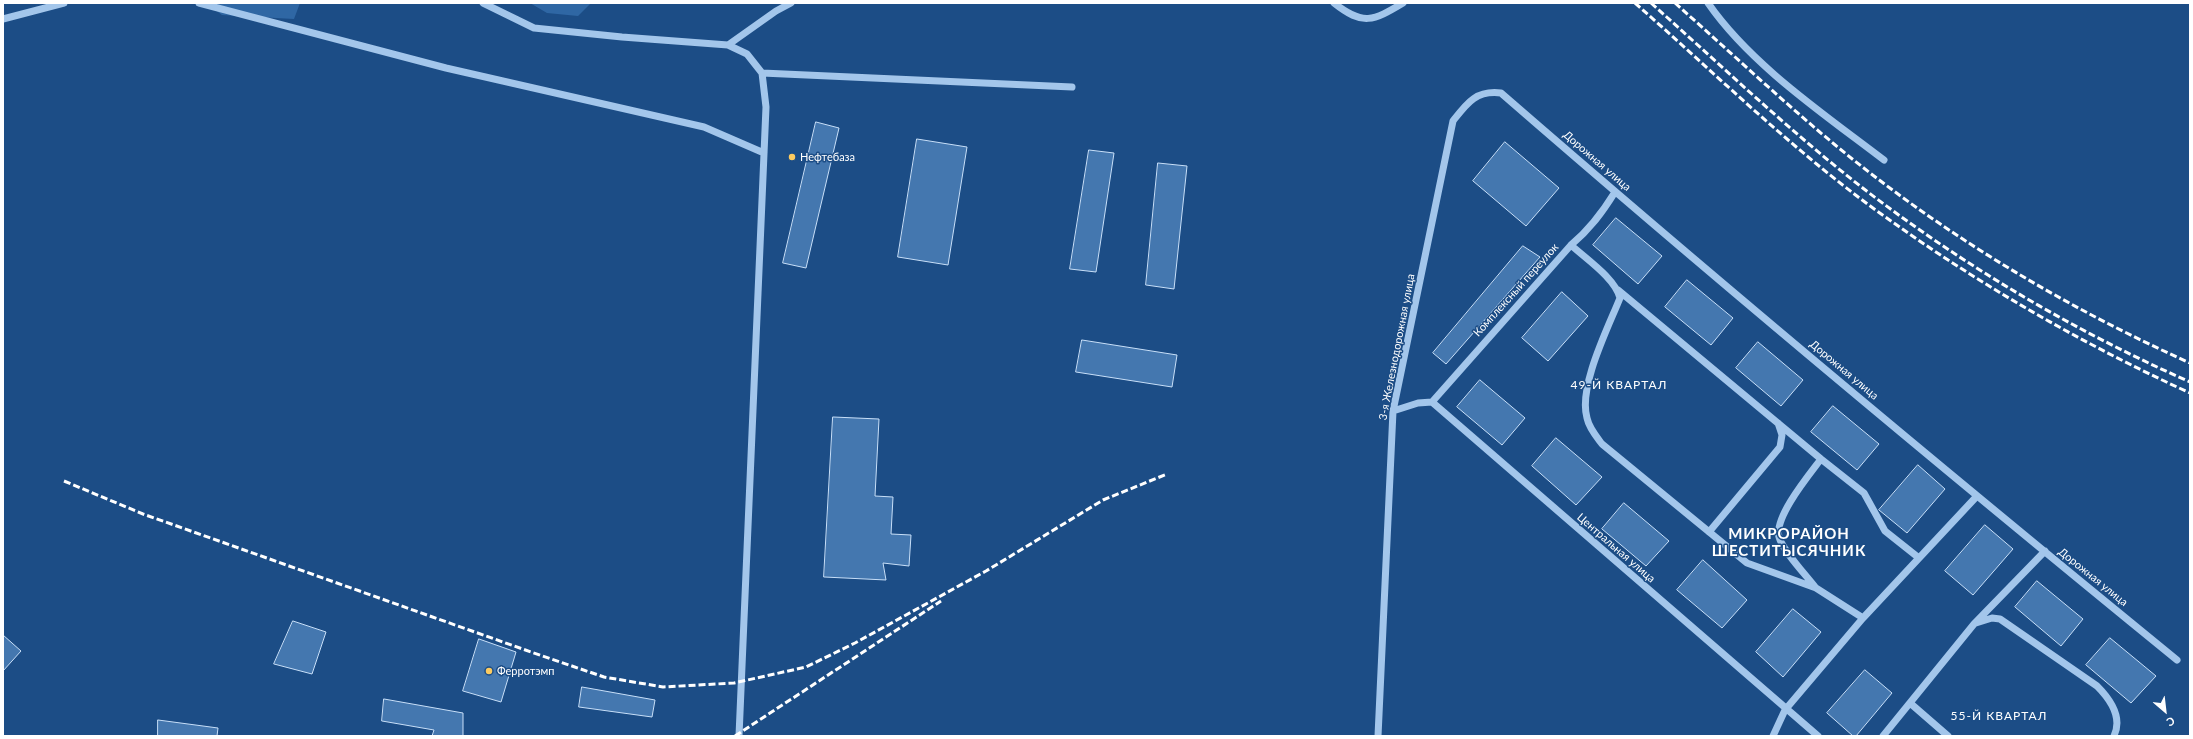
<!DOCTYPE html>
<meta charset="utf-8">
<style>
body{margin:0}
#map{position:relative;width:2193px;height:739px;overflow:hidden;background:#1c4d86;font-family:Lato,sans-serif}
canvas{display:block}
.frame{position:absolute;inset:0;border:4px solid #fff;pointer-events:none}
.north{position:absolute;left:2145px;top:691px;width:40px;height:40px;-webkit-text-stroke:3px #1c4d86;paint-order:stroke;rotate:152deg;font-size:11px;font-weight:700;line-height:16px;text-align:center;color:#fff}
.north::after{content:'';display:block;margin:auto;width:14px;height:18px;background:#fff;clip-path:polygon(50% 0,100% 100%,50% 72%,0 100%)}
</style>
<div id="map">
<canvas width="2193" height="739"></canvas>
<div class="frame"></div>
<div class="north">С</div>
</div>
<script>
const ctx = document.querySelector('canvas').getContext('2d');
ctx.lineJoin = 'round';
function fillPath(path, color) { ctx.fillStyle = color; ctx.fill(path, 'evenodd'); }
function trace(path, color, width, dash) { ctx.strokeStyle = color; ctx.lineWidth = width; ctx.lineCap = dash ? 'butt' : 'round'; ctx.setLineDash(dash || []); ctx.stroke(path); }
function drawText(font, color, halo, rows, align = 'center') {
  ctx.font = font + ' Lato,sans-serif'; ctx.lineWidth = 3; ctx.setLineDash([]); ctx.textBaseline = 'middle'; ctx.strokeStyle = halo; ctx.fillStyle = color; for (const [text, x, y, turn = 0] of rows) {
    ctx.save(); ctx.translate(x, y); ctx.rotate((+turn || 0) * Math.PI / 180); ctx.textAlign = isNaN(turn) ? turn : align; if (halo) ctx.strokeText(text, 0, 0); ctx.fillText(text, 0, 0); ctx.restore();
  }
}
const green = new Path2D(`
 M206 3H300L294 19 222 15Z
 M530 3H591L578 16 547 13Z`);
const building = new Path2D(`
 M816 122 839 128 806 268 783 263Z
 M917 139 967 147 948 265 898 257Z
 M1505 142 1559 188 1526 226 1473 181Z
 M1089 150 1114 153 1096 272 1070 269Z
 M1158 163 1187 166 1174 289 1146 285Z
 M1616 218 1662 256 1638 284 1593 245Z
 M1523 246 1540 257 1446 364 1433 353Z
 M1687 280 1733 318 1711 345 1665 307Z
 M1562 292 1588 316 1548 361 1522 338Z
 M1082 340 1177 355 1172 387 1076 372Z
 M1758 342 1803 380 1781 406 1736 368Z
 M1480 380 1525 418 1502 445 1457 407Z
 M1833 406 1879 444 1857 470 1811 432Z
 M833 417 879 419 875 496 893 497 891 534 911 535 909 566 883 563 886 580 824 577Z
 M1556 438 1602 477 1576 505 1532 466Z
 M1918 465 1945 489 1907 533 1879 510Z
 M1624 503 1669 541 1646 566 1602 529Z
 M1985 525 2013 549 1973 595 1945 571Z
 M1703 560 1747 600 1722 628 1677 590Z
 M2037 581 2083 619 2061 646 2015 607Z
 M1793 609 1821 632 1783 677 1756 652Z
 M293 621 326 632 312 674 274 664Z
 M3 635 21 651 3 671Z
 M2110 638 2156 676 2131 703 2086 665Z
 M479 639 516 652 501 702 463 691Z
 M1865 670 1892 693 1856 736H1853L1827 713Z
 M582 687 655 700 652 717 579 707Z
 M384 699 463 713V736H432L434 730 382 721Z
 M158 720 218 728 217 736H158Z`);
const minor = new Path2D(`
 M199 3 446 68 704 127 764 153
 M483 3 534 28 622 37 728 45 747 54 762 73 766 107 739 736
 M1334 3C1363 26 1373 21 1403 3
 M1708 3C1751 65 1824 114 1884 160
 M3 19 64 3
 M728 45 776 11 791 3
 M762 73 1072 87
 M1571 245C1586 259 1615 278 1620 298 1608 328 1578 387 1587 418 1589 428 1596 436 1602 444L1747 563 1816 588 1863 618
 M1618 290 1821 459 1864 493 1885 531 1919 558
 M1432 402 1571 245C1590 229 1602 213 1615 192
 M1393 411 1418 403 1432 402 1818 736
 M1709 532 1780 447 1782 435 1778 423
 M1815 587C1805 574 1783 551 1779 537 1774 517 1809 475 1821 459
 M1976 623 1992 618 2000 619 2097 686C2110 699 2123 717 2114 736
 M1910 703 1948 736
 M1378 736 1393 411 1453 121C1467 103 1476 90 1501 93 1723 286 1949 474 2177 660
 M1773 736 1785 710 1863 618 1977 496
 M1883 736 1974 624 2045 551`);
const rail = new Path2D(`
 M1635 3C1718 76 1801 158 1891 221 1985 288 2085 345 2190 393
 M1651 3C1731 74 1809 150 1896 213 1988 280 2086 336 2190 382
 M1675 3C1728 50 1780 99 1834 144 1941 233 2063 306 2190 363
 M64 481 143 514 531 652 604 677 663 687 734 683 806 667 855 643 986 571 1103 500 1167 474
 M735 736 941 601`);
const markers = [
 [792,157,4,"#fccb60"],
 [489,671,4,"#fccb60"]
];
const poiNames = [
 ["Нефтебаза",800,157],
 ["Ферротэмп",497,671]
];
const streetNames = [
 ["Дорожная улица",1597,161,41],
 ["Комплексный переулок",1516,290,-48],
 ["3-я Железнодорожная улица",1397,347,-79],
 ["Дорожная улица",1844,370,40],
 ["Центральная улица",1616,548,41],
 ["Дорожная улица",2093,577,39]
];
const neighbourhoodNames = [
 ["49-Й КВАРТАЛ",1619,385],
 ["55-Й КВАРТАЛ",1999,716]
];
const districtNames = [
 ["МИКРОРАЙОН",1789,534],
 ["ШЕСТИТЫСЯЧНИК",1789,551]
];
fillPath(green, '#2f67a4');
fillPath(building, '#4477af');
trace(building, '#c8dff8', 1);
trace(minor, '#a3c6eb', 7);
trace(rail, '#fff', 3, [7, 3]);
for (const [x, y, r, color] of markers) { const dot = new Path2D(); dot.arc(x, y, r, 0, 2 * Math.PI); ctx.fillStyle = color; ctx.fill(dot); trace(dot, '#1c4d86', 1.5); }
drawText('11px', '#fff', '#1c4d86', poiNames, 'left');
drawText('11px', '#fff', '#1c4d86', streetNames);
ctx.letterSpacing = '1px';
drawText('12px', '#fff', '#1c4d86', neighbourhoodNames);
ctx.letterSpacing = '0px';
ctx.letterSpacing = '1px';
drawText('bold 15px', '#fff', '#1c4d86', districtNames);
ctx.letterSpacing = '0px';
</script>
